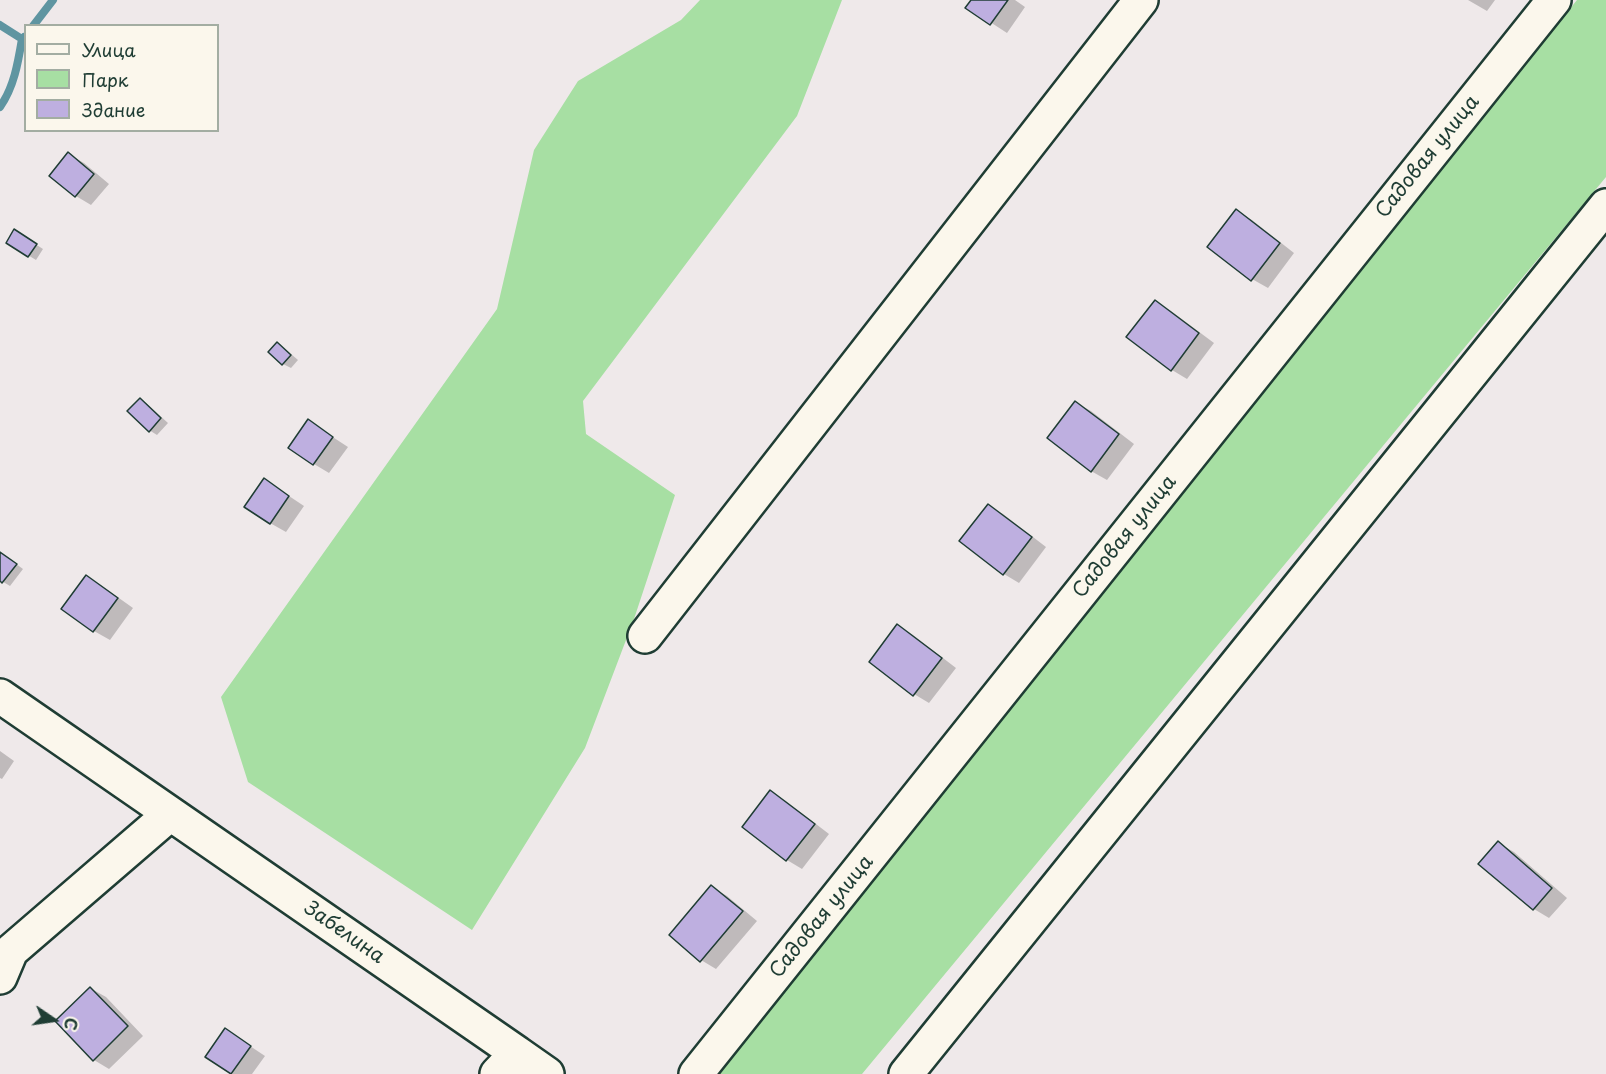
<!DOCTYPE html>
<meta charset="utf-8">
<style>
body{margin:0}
#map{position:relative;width:1606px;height:1074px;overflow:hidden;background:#efe9ea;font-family:"Playpen Sans",sans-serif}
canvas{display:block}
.legend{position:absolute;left:24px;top:24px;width:195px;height:108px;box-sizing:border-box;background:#fbf7ec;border:2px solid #a3ada2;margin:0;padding:8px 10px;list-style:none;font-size:18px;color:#1f3d34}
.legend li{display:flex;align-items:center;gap:12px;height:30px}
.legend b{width:30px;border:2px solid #a3ada2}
.north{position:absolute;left:24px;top:990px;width:60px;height:60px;-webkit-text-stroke:4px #fbf7ec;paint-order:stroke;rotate:103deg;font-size:16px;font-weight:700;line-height:24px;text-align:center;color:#1f3d34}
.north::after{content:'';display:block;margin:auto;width:21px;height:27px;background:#1f3d34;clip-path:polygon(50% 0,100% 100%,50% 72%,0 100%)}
</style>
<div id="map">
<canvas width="1606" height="1074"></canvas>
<ul class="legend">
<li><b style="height:8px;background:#fbf7ec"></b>Улица</li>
<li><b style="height:16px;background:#a7dfa3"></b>Парк</li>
<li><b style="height:16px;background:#beafe0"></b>Здание</li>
</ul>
<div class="north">С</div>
</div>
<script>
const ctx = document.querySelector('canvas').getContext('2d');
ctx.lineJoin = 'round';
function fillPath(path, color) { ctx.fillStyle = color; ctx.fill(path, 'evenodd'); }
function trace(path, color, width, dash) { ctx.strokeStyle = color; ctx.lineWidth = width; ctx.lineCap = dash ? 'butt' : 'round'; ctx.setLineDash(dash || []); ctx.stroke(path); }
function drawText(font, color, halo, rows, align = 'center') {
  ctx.font = font + ' "Playpen Sans",sans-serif'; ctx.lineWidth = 5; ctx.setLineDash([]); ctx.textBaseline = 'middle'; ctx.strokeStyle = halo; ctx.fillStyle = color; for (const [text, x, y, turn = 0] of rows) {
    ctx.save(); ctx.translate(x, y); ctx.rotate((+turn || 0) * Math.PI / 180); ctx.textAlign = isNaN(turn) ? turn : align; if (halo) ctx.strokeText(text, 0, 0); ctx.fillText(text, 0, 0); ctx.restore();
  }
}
const green = new Path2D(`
 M700 0H842L797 116 583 401 586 434 675 495 634 619 585 748 472 930 248 782 221 697 497 309 534 150 578 81 681 20Z
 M1577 0H1606V177L862 1074H713Z`);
const shadow = new Path2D(`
 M972 0H1015L1025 7 1007 33 967 7Z
 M1468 0H1495L1487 11Z
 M68 154 84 163 109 184 91 205 76 196 51 176Z
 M1236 211 1252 220 1294 253 1268 288 1252 279Z
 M15 231 43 249 36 260 8 243Z
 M1155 302 1171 311 1214 343 1187 379 1172 370Z
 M277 344 284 348 298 360 291 368 283 364 270 352Z
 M140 400 147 404 168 423 157 435 149 430Z
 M1076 403 1091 411 1134 444 1107 480 1091 471Z
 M308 421 348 447 329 473 314 464Z
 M265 480 304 506 286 532 270 523Z
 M988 506 1003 514 1046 547 1019 583 1004 574Z
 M0 554 8 558 23 569 10 586 0 580Z
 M87 577 102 586 133 608 110 640 94 631 64 608Z
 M898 626 913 635 956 668 929 703 914 694Z
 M0 751 14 761 2 779 0 778Z
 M771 792 786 801 829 834 802 869 787 860 744 827Z
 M1498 843 1514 852 1567 898 1549 918 1534 909Z
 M712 887 727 896 757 921 716 969 701 960Z
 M90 988 106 997 143 1036 109 1069 94 1060Z
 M226 1030 265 1056 252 1074H233L208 1056Z`);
const stream = new Path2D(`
 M0 25 22 39 24 37
 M33 26 53 0
 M0 107C14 87 18 63 22 39`);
const building = new Path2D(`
 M971 0H1008L990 25 965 8Z
 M68 152 94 174 75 197 49 176Z
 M1236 209 1280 243 1251 281 1207 247Z
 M14 229 37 244 28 257 6 243Z
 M1155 300 1199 333 1171 371 1126 337Z
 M277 342 291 355 282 365 268 352Z
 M140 398 161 418 149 432 127 411Z
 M1075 401 1119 434 1091 472 1047 438Z
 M308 419 333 437 313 465 288 448Z
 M264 478 289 496 270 524 244 507Z
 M988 504 1032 537 1003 575 959 541Z
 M0 552 17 564 2 583 0 581Z
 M86 575 118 598 93 632 61 609Z
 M897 624 942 658 913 696 869 662Z
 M770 790 815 824 786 861 742 827Z
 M1498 841 1552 888 1533 910 1478 864Z
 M711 885 743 911 700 962 669 935Z
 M90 987 128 1026 93 1061 55 1021Z
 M225 1028 251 1046 231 1074 205 1057Z`);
const minor = new Path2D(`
 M645 636 1141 0
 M0 696 517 1053
 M0 977 11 951 170 814
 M497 1074 517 1053 547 1074
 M696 1074 1554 0
 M906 1074 1606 206`);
const streetNames = [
 ["Садовая улица",1428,157,-51],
 ["Садовая улица",1125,537,-51],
 ["Садовая улица",822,917,-51],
 ["Забелина",344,933,35]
];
fillPath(green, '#a7dfa3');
fillPath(shadow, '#0003');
trace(stream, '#5f95a1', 8);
fillPath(building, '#beafe0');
trace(building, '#1f3d34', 1.5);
trace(minor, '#1f3d34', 38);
trace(minor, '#fbf7ec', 33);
drawText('20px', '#1f3d34', '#fbf7ec', streetNames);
</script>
